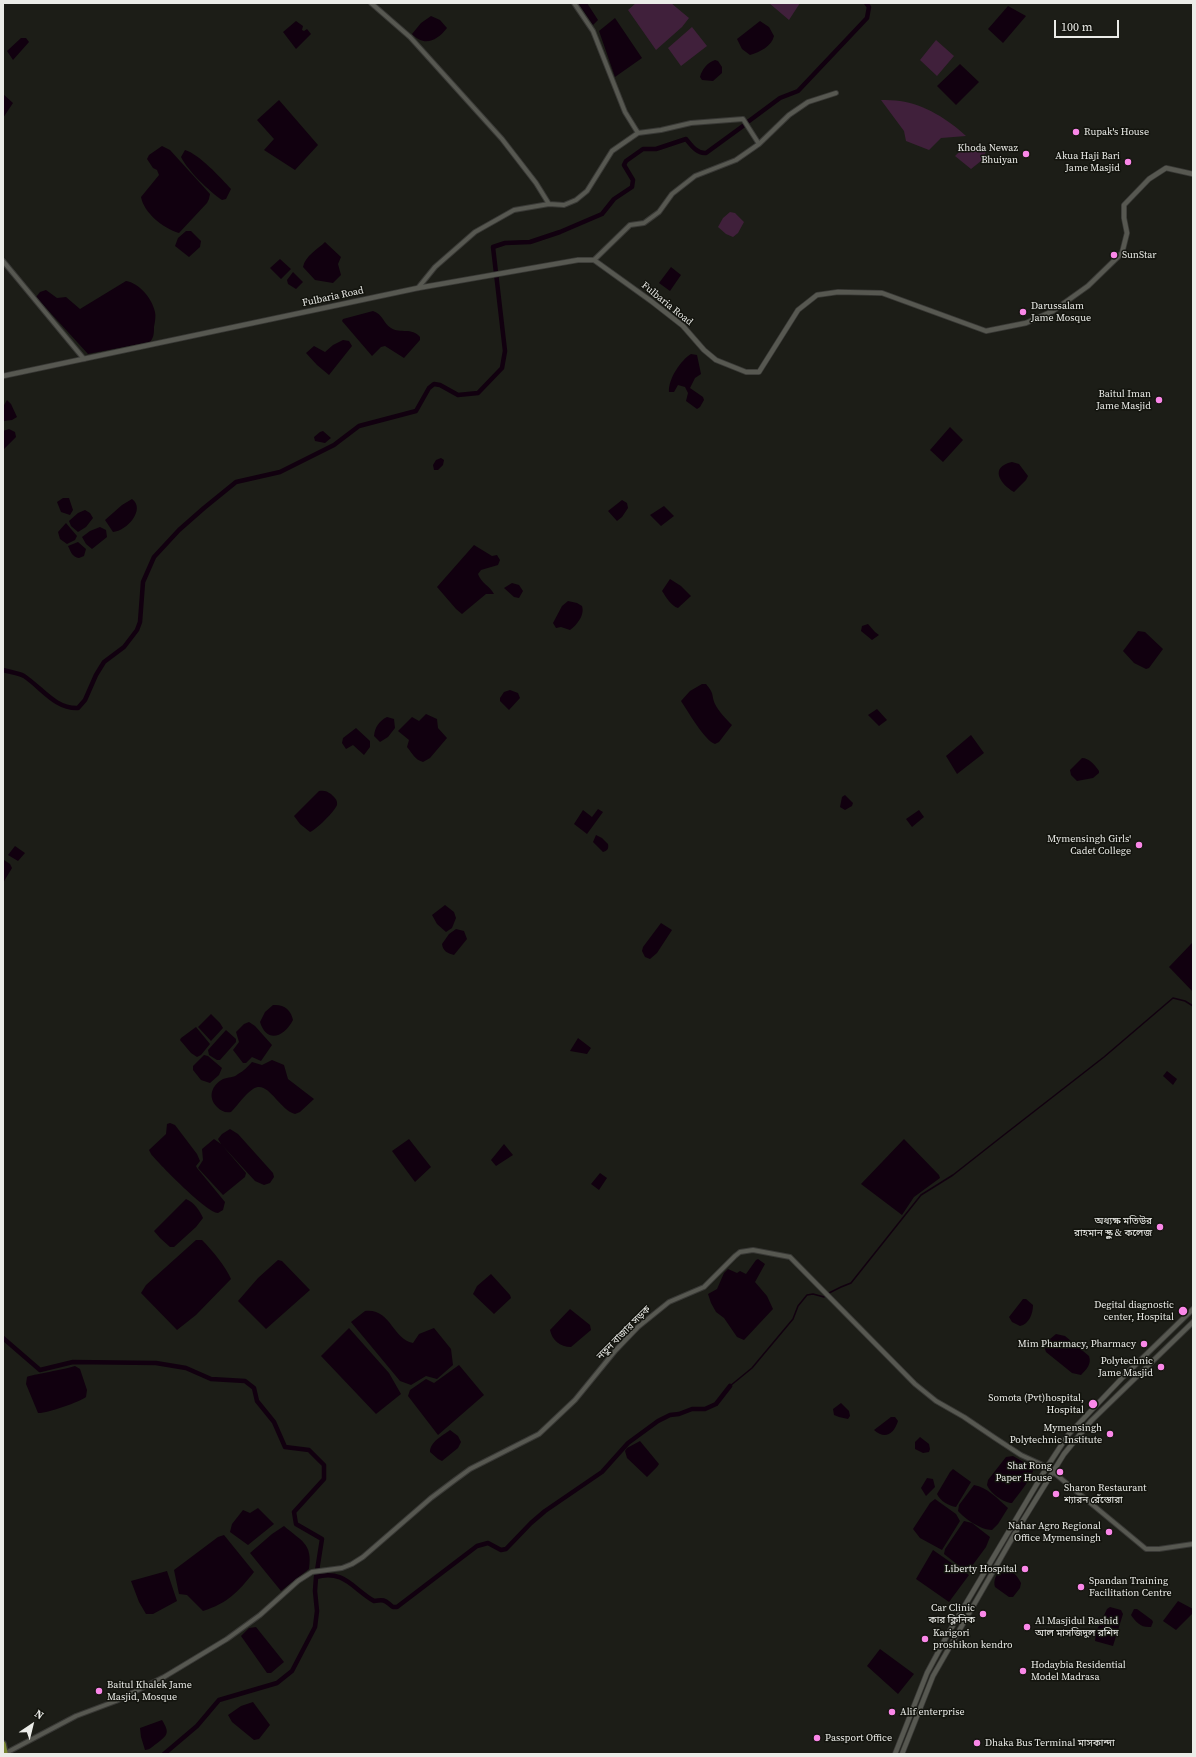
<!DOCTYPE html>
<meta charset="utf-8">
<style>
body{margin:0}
#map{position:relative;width:1196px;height:1757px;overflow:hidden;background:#1c1d17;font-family:"Source Serif 4",serif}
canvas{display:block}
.frame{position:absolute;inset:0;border:4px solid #ebece8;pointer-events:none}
.north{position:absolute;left:12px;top:1705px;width:40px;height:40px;-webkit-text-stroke:3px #13140e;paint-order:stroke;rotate:35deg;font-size:11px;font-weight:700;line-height:16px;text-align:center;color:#ebece8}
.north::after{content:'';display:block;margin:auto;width:14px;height:18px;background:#ebece8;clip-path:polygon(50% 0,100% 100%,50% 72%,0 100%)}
.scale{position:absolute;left:1054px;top:20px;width:65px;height:18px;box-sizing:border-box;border:2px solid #ebece8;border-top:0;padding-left:5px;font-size:12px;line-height:14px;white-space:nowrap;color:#ebece8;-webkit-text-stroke:3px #13140e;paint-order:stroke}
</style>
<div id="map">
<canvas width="1196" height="1757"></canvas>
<div class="frame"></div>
<div class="north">N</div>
<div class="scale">100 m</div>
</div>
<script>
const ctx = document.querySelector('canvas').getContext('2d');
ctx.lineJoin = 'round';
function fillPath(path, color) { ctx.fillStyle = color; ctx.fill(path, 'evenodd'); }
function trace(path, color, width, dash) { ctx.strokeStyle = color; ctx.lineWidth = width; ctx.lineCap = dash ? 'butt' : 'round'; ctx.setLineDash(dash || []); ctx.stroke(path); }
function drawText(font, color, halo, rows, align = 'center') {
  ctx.font = font + ' "Source Serif 4","Noto Sans Bengali",serif'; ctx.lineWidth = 3; ctx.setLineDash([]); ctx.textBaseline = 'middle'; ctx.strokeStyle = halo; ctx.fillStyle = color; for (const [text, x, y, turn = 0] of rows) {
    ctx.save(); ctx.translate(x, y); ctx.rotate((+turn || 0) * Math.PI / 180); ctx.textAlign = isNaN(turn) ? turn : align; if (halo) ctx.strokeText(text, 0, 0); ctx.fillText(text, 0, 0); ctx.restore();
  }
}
const green = new Path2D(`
 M636 3H671L689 18 682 27 656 50 628 10Z
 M769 3H800L789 20Z
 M692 27 707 46 681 66 668 48Z
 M936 40 954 56 937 76 920 60Z
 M881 100C887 100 894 100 900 101 924 104 949 120 966 136L941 138 929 150 906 141 904 131Z
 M967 144 977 147 986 152 981 161 971 169 955 156Z
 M730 212 735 213 744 222 738 233 733 237 726 234 718 227 723 218Z`);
const water = new Path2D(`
 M578 3H587L598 20 593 25Z
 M1008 6 1026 16 1003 43 988 29Z
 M431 16 440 20 447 28C437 41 424 47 412 34L421 23Z
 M615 18 642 58 615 77 599 31Z
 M296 21 303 26 302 30 304 31 307 29 311 34 296 49 283 32Z
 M760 21 769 27 774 36C772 46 760 52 750 55L742 49 737 39Z
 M21 38H26L29 42 13 60 7 51Z
 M715 60 718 61 722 67V73L713 81 702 80 700 77C702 69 707 63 715 60Z
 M960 64 979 82 956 105 937 86Z
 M3 94 13 103 3 118Z
 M279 100 318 145 295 170 264 150 274 139 257 120Z
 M162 146 170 150 210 194 209 199 207 203 179 233C163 228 144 213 141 197L159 175 157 170 153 168 147 159 149 155Z
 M185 150C199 154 221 178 231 189L226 199 222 200C209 191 188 171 181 157Z
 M186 231H191L201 241 200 247 189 257 175 246 178 238Z
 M325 242 341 257 338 264 341 275 333 283 315 280 303 267C305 256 318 249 325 242Z
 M280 259 291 269 281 279 270 268Z
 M671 267 681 275 670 291 659 283Z
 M293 272 303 282 296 289 288 284 287 280Z
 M126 281C139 283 152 298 155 312 156 316 155 322 154 327 154 333 154 337 150 342L88 354 36 297 40 292 46 290 57 298 66 297 80 309Z
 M373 311C383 314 383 323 391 328 400 334 412 327 420 337V340L404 358 385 346 381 347 372 356 342 321 343 319Z
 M343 340 349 341 352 346 329 375 317 365 306 353 314 346 325 352 333 345Z
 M691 354 697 355 701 374 695 378 690 388 703 397 704 400 700 407 697 409 686 401 688 393 685 387 678 385 674 392H669C668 379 681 360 691 354Z
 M7 400 11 404 17 417 12 420 3 421V407Z
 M950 427 963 440 943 462 930 450Z
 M9 429 15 432 16 437 3 450V431Z
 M323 431 331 438 325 443 315 441 314 437 320 432Z
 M441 458 444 460 443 465 438 470H434L433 465 436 460Z
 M1012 462 1019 464 1028 476 1026 480 1014 492C1000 484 989 467 1012 462Z
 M63 498H69L73 510 70 515 61 512 57 502Z
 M132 499C146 509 127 531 113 532L105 520 122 505Z
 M622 500 627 503 628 508 622 517 617 521 608 511Z
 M664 506 674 516 661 526 650 515Z
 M85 510 90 513 93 518 86 527 78 532 71 526 69 521 78 513Z
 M66 523 77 536 75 540 67 544 60 539 58 532Z
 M100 527 106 530 107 537 92 549 86 544 82 537 90 531Z
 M78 542 86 549 84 556 79 558C72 557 71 552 68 546Z
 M474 545 492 556 497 555 500 560 498 565 481 570 478 574C481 583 490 586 494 594H486L462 614 456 609 437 587Z
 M670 579 681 586 691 596 678 608C671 606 666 597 662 591Z
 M512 583 519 585 523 591 519 598 514 597 504 588Z
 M568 601 577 603 582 606C585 615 577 625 570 630L561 627 556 628 553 623 562 606Z
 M868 624 875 632 879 635 872 640 861 631 862 626Z
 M1138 631 1145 632 1163 649 1149 668 1146 669 1134 663 1123 651Z
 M702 684H706C715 695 711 694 715 704 719 712 726 719 732 725L719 742 715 744C705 741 687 710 681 701L690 691Z
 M510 690 518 693 520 698 509 710 500 701V698L504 692Z
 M877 709 887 720 879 726 868 715Z
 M426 714 437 719 438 728 447 738 430 758 423 762C414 759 413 754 407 747L409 740 398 731 412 717 419 721Z
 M387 717 394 719 395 728 388 737 380 742 374 736C375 727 379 721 387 717Z
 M356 728 370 741V747L364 755 353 745 346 749 342 743 343 738Z
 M971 735 984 753 957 774 946 756Z
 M1082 758C1089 758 1095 765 1099 771V773L1093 778 1077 781 1071 775 1070 770Z
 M319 791C324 790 327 791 331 794 334 797 338 800 337 805 335 811 316 830 310 832L300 824 294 816Z
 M845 795 853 803 852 806 845 810 840 807 842 797Z
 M598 809 603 812 587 834 574 824 583 810 592 817Z
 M919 810 924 817 912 827 906 819Z
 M596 835 602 838 608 844C609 849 607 851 603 852L593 842Z
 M15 846 25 853 18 861 8 855Z
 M4 860 10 864 12 868 3 883V862Z
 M445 905 454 912 456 918 452 928 446 932 437 924 432 915Z
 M661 923 672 930 657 953 650 959 645 957 642 951 643 947Z
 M456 929 464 931 467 939 454 955C447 953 443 951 442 944L449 934Z
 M1192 943 1193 944V992L1169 967Z
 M273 1005C284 1004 291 1010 293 1020 284 1037 267 1044 260 1022L265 1012Z
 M211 1014 220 1023 223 1028 211 1041 198 1027Z
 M249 1022 255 1026 272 1045 261 1061 252 1057 246 1063H243L233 1050 239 1042 236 1032 244 1024Z
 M196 1027 210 1044 201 1055 197 1057 191 1053 180 1040 181 1038Z
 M226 1030 236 1039V1042L220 1060H217L209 1055 208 1050Z
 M578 1038 591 1048 587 1054 570 1051Z
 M204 1055 208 1056 222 1068 219 1075 210 1083 201 1080 193 1070V1066Z
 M272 1060 284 1065 288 1079 314 1099 300 1112 295 1114C278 1109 268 1079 253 1089 245 1094 238 1105 231 1112 225 1113 221 1111 217 1107 207 1097 212 1085 223 1079 228 1077 234 1078 238 1074 244 1071 248 1066 252 1062L262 1065Z
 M1167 1071 1177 1079 1173 1085 1163 1076Z
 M170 1123 175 1125 197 1154 200 1161 196 1166 197 1168 225 1202 223 1210 218 1213C207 1213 160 1165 151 1154L149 1150 166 1134 167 1124Z
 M230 1129 238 1134 273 1173 274 1177 270 1183 264 1185 255 1181 222 1145 246 1173 245 1177 223 1195 198 1168 203 1160 202 1149 214 1139 221 1144 218 1139 222 1134Z
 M409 1139 431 1167 415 1182 392 1151Z
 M904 1139 939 1175 940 1178 914 1197 902 1215 861 1184Z
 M504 1144 513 1155 496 1166 491 1160Z
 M600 1173 607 1178 599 1190 591 1184Z
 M186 1199C194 1202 200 1211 203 1218L196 1227 174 1247H170L160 1238 154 1231Z
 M196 1240H202C212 1250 226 1267 231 1279L196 1315 177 1330 141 1293 146 1285Z
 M758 1259 765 1264 755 1282 767 1296 773 1309 744 1340 737 1337 724 1318 716 1312 711 1303 708 1294 717 1289 724 1273 728 1269 737 1273 740 1271 746 1274 756 1260Z
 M278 1260 282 1261 310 1290 266 1329 238 1301 258 1278Z
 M491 1274 510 1295 511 1298 494 1314 473 1294 477 1286Z
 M1023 1299H1026L1033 1305C1033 1314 1029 1324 1020 1326L1012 1322 1009 1317Z
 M570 1309 590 1325 591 1330 571 1347C560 1347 552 1340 550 1330Z
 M365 1311C391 1308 392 1339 413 1343L419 1334 434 1328 451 1349 453 1365 437 1379 426 1376 411 1385 400 1381 351 1322Z
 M349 1328 389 1373 401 1394 376 1414 321 1356Z
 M1056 1334 1065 1336 1089 1356C1092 1364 1086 1370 1081 1375L1072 1373 1046 1352 1045 1349 1050 1339Z
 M459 1365 484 1395 438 1435 408 1396 410 1390 426 1379 434 1383Z
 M75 1366 80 1369 87 1390 86 1397C80 1402 45 1414 38 1413L26 1384 27 1377C30 1375 67 1369 75 1366Z
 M841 1403 849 1411 850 1416 848 1419 839 1417 834 1415 833 1409Z
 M891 1417H895L898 1421C894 1434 885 1440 874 1430Z
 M450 1430 458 1436 461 1442 458 1448 442 1461 438 1459 430 1452C430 1442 442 1436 450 1430Z
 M920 1437 929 1444 930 1449 929 1452 923 1453 915 1449V1442Z
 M640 1441 659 1464 657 1467 647 1477 627 1458 625 1451 627 1448Z
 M1013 1456 1034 1468C1030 1481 1020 1492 1012 1503 1004 1503 990 1493 987 1485L988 1480 1006 1457Z
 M953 1469 971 1482 956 1507C949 1506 940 1501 937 1494L950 1472Z
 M927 1478 933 1479 935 1487 926 1496 921 1488Z
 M974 1485C987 1487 998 1499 1008 1508L998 1524 992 1530C981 1530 965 1519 958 1511L959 1505Z
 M935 1499 956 1514 960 1521 942 1550 920 1538 913 1529 930 1503Z
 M258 1508 274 1524 248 1545 230 1532 232 1524 243 1510 250 1513Z
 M964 1521 972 1523 990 1537 986 1547 969 1570 958 1565 944 1554 945 1549Z
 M284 1526C301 1541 313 1543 309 1569L281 1591 250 1553 272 1534Z
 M224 1535 254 1572C238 1592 228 1603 203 1611L187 1595 179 1594 174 1570 218 1537Z
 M933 1550 969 1575 949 1602 916 1579Z
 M1001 1569C1011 1568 1017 1575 1021 1583L1020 1588 1013 1597H1009L995 1587C993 1581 996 1574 1001 1569Z
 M167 1571 177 1601 153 1614H146L139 1602 131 1581Z
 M1178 1601 1193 1609V1613L1176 1630 1163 1621Z
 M1110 1607 1121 1610 1123 1614 1113 1646 1095 1641 1096 1632 1107 1609Z
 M1134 1609H1137L1152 1620 1153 1622 1151 1627C1141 1628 1136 1622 1131 1615Z
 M256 1627 284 1662 271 1673H267L241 1636 249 1628Z
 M880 1649 914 1674 898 1694 867 1666Z
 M253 1702 270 1725 259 1739 254 1740 232 1722 228 1715 241 1706Z
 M162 1720C170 1733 168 1735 156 1744 152 1747 149 1750 145 1750L141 1737 140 1728Z`);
const stream = new Path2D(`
 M829 1293 841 1287 851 1283 921 1195 953 1175 1000 1138 1104 1057 1173 998 1185 1001 1193 1006
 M730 1386 752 1368 793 1319 798 1306 807 1295 813 1294 824 1297`);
const canal = new Path2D(`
 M749 121 780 98 798 91 867 18 869 7 866 3
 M3 670C10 672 18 673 24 676 42 688 55 709 78 708L85 700 96 675 104 662 124 647 137 630 140 622 143 582 154 557 179 530 204 508 236 482 280 472 334 445 359 426 416 411 429 388 434 384 440 385 458 395 478 393 502 368 505 351 493 247 505 243 530 242 560 232 602 214 614 199 632 187 633 180 624 165 626 161 643 149H656L686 139C691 145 697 154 706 153L743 126
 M3 1338 40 1370 73 1362 156 1363 186 1368 211 1379 245 1381 254 1388 257 1401 274 1422 285 1447 309 1450 324 1465V1479L294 1512 296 1524 322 1539 316 1577 315 1591 317 1611 315 1627 292 1671 277 1683 219 1700 197 1726 164 1754
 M316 1577C344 1569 353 1589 374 1601 386 1599 385 1601 393 1607H397L477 1546 488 1543 501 1550 506 1549 531 1523 545 1511 602 1472 628 1443 658 1421 670 1415 679 1414 692 1409H705L716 1404 730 1386`);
const tertiary = new Path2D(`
 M371 3 410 37 502 139 536 183 549 204
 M574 3 593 31 625 112 638 133 661 130 691 123 743 119 759 144
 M594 260 630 225 644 223 659 212 672 194 695 176 736 160 759 144 789 115 808 102 836 93
 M3 261 84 359
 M418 288 435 267 475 232 514 210 549 204 564 205 576 200 587 191 612 151 638 133
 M4 1754 76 1716 116 1701 164 1677 227 1639 260 1615 298 1581 312 1572 342 1568 352 1564 363 1557 431 1498 455 1480 470 1469 539 1434 575 1400 615 1351 638 1327 669 1302 704 1287 735 1256 740 1252 753 1250 790 1257 915 1384 936 1401 964 1417 995 1438 1021 1455 1047 1467 1146 1549H1159L1193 1544`);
const secondary = new Path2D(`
 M3 376 418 288 578 260H594L651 301 683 326 704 350 716 360 746 372H759L798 310 817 295 838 292 882 293 986 331 1026 323 1053 311 1088 286 1122 253 1127 233 1124 218V205L1149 179 1166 168 1193 174
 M895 1754 927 1673 949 1632 1047 1467 1068 1435 1123 1377 1193 1309
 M902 1754 933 1676 1014 1535 1064 1454 1091 1421 1193 1322`);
const trunk = new Path2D(`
 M3 1744 5 1754`);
const markers = [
 [1076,132,4,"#fa87e8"],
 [1026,154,4,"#fa87e8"],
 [1128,162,4,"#fa87e8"],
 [1114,255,4,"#fa87e8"],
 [1023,312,4,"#fa87e8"],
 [1159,400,4,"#fa87e8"],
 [1139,845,4,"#fa87e8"],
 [1160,1227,4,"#fa87e8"],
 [1183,1311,5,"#fa87e8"],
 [1144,1344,4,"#fa87e8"],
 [1161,1367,4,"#fa87e8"],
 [1093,1404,5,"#fa87e8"],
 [1110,1434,4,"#fa87e8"],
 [1060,1472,4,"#fa87e8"],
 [1056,1494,4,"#fa87e8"],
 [1109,1532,4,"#fa87e8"],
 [1025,1569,4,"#fa87e8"],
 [1081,1587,4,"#fa87e8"],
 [983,1614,4,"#fa87e8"],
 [1027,1627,4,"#fa87e8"],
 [925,1639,4,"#fa87e8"],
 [1023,1671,4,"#fa87e8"],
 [99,1691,4,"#fa87e8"],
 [892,1712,4,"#fa87e8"],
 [817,1738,4,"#fa87e8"],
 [977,1743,4,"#fa87e8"]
];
const poiNames = [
 ["Rupak's House",1084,132,"left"],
 ["Khoda Newaz",1018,148],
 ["Bhuiyan",1018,160],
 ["Akua Haji Bari",1120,156],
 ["Jame Masjid",1120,168],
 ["SunStar",1122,255,"left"],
 ["Darussalam",1031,306,"left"],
 ["Jame Mosque",1031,318,"left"],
 ["Baitul Iman",1151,394],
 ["Jame Masjid",1151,406],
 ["Mymensingh Girls'",1131,839],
 ["Cadet College",1131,851],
 ["অধ্যক্ষ মতিউর",1152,1221],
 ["রাহমান স্কুল & কলেজ",1152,1233],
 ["Degital diagnostic",1174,1305],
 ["center, Hospital",1174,1317],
 ["Mim Pharmacy, Pharmacy",1136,1344],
 ["Polytechnic",1153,1361],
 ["Jame Masjid",1153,1373],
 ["Somota (Pvt)hospital,",1084,1398],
 ["Hospital",1084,1410],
 ["Mymensingh",1102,1428],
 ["Polytechnic Institute",1102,1440],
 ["Shat Rong",1052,1466],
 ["Paper House",1052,1478],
 ["Sharon Restaurant",1064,1488,"left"],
 ["শ্যারন রেঁস্তোরা",1064,1500,"left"],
 ["Nahar Agro Regional",1101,1526],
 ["Office Mymensingh",1101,1538],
 ["Liberty Hospital",1017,1569],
 ["Spandan Training",1089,1581,"left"],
 ["Facilitation Centre",1089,1593,"left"],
 ["Car Clinic",975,1608],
 ["কার ক্লিনিক",975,1620],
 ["Al Masjidul Rashid",1035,1621,"left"],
 ["আল মাসজিদুল রশিদ",1035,1633,"left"],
 ["Karigori",933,1633,"left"],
 ["proshikon kendro",933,1645,"left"],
 ["Hodaybia Residential",1031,1665,"left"],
 ["Model Madrasa",1031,1677,"left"],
 ["Baitul Khalek Jame",107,1685,"left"],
 ["Masjid, Mosque",107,1697,"left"],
 ["Alif enterprise",900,1712,"left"],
 ["Passport Office",825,1738,"left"],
 ["Dhaka Bus Terminal মাসকান্দা",985,1743,"left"]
];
const streetNames = [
 ["Fulbaria Road",333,297,-12],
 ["Fulbaria Road",667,304,39],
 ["নতুন বাজার সড়ক",624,1333,-45]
];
fillPath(green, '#40203b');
fillPath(water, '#11000f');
trace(stream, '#11000f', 1.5);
trace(canal, '#11000f', 4.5);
trace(tertiary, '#393936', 6);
trace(secondary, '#393936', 6);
trace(trunk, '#393936', 8);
trace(tertiary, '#575851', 4);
trace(secondary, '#575851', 4.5);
trace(trunk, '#788532', 5.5);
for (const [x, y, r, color] of markers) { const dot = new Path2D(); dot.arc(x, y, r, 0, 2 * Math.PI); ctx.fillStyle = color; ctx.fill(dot); trace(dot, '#13140e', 1.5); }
drawText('10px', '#ebece8', '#13140e', poiNames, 'right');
drawText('10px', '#ebece8', '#13140e', streetNames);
</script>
